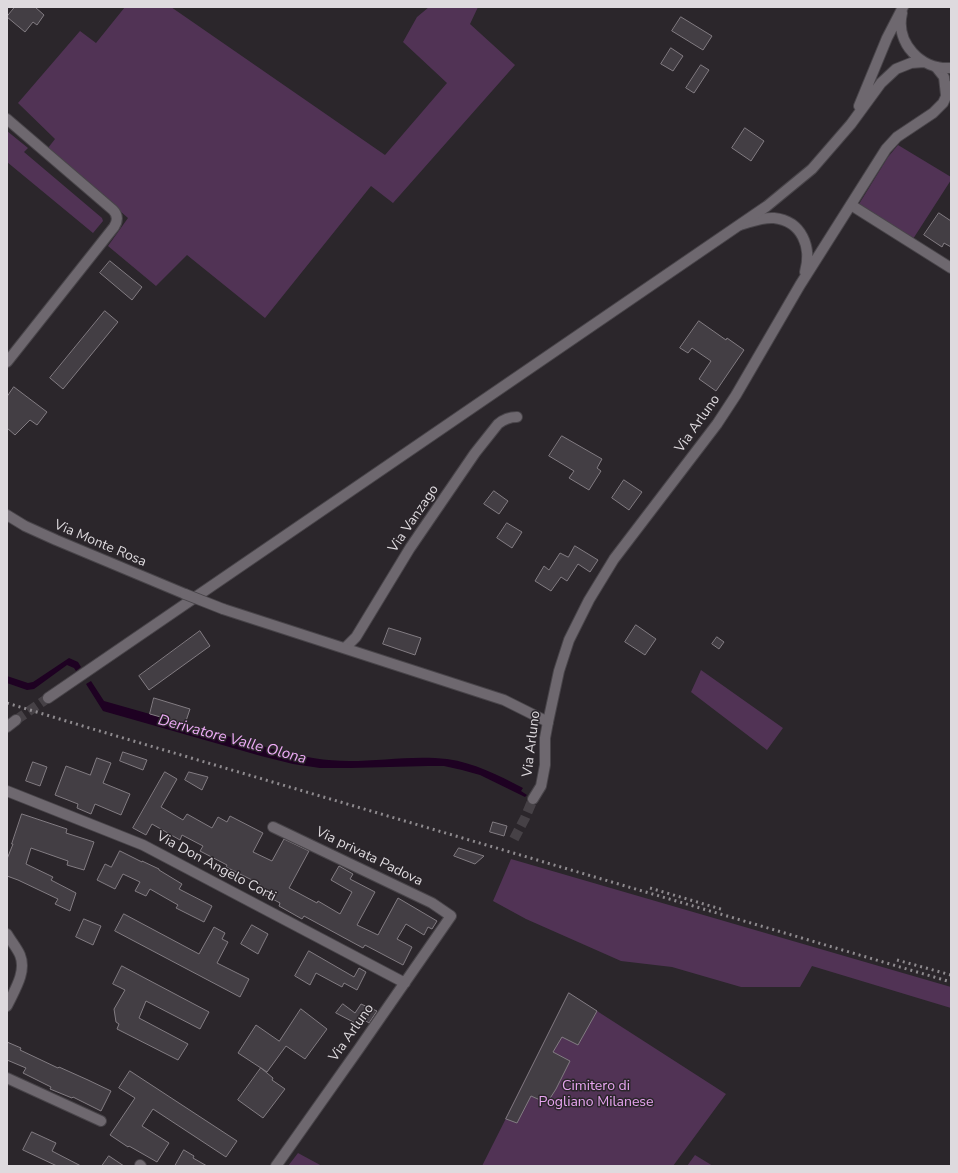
<!DOCTYPE html>
<html>
<head>
<meta charset="utf-8">
<style>
  body { margin:0 }
  #map { position:relative; width:958px; height:1173px; overflow:hidden; background:#2b262b; font-family:"Nunito Sans",sans-serif }
  canvas { display:block }
  .frame { position:absolute; inset:0; border:8px solid #dedade; pointer-events:none }
</style>
</head>
<body>
<div id="map">
<canvas width="958" height="1173"></canvas>
<div class="frame"></div>
</div>
<script>
const c = document.querySelector('canvas').getContext('2d');
c.lineJoin = 'round';
function fillPath(path, color) {
  c.fillStyle = color;
  c.fill(path, 'evenodd');
}
function trace(path, color, width, dash) {
  c.strokeStyle = color;
  c.lineWidth = width;
  c.lineCap = dash ? 'butt' : 'round';
  c.setLineDash(dash || []);
  c.stroke(path);
}
function label(font, color, halo, rows, align = 'center') {
  c.font = font + ' "Nunito Sans",sans-serif';
  c.lineWidth = 3;
  c.setLineDash([]);
  c.textBaseline = 'middle';
  c.strokeStyle = halo;
  c.fillStyle = color;
  for (const [text, x, y, turn = 0] of rows) {
    c.save();
    c.translate(x, y);
    c.rotate((+turn || 0) * Math.PI / 180);
    c.textAlign = isNaN(turn) ? turn : align;
    if (halo) c.strokeText(text, 0, 0);
    c.fillText(text, 0, 0);
    c.restore();
  }
}
const green = new Path2D(`
  M 125,7 L 171,7 L 385,155 L 447,83 L 403,42 L 417,17 L 429,7 L 478,7 L 470,24 L 515,65 L 393,203 L 371,186 L 265,318 L 187,255 L 156,286 L 108,246 L 128,218 L 48,148 L 55,139 L 18,103 L 80,31 L 96,43 Z
  M 7,131 L 28,148 L 24,152 L 102,218 L 103,221 L 93,233 L 7,162 Z
  M 898,145 L 951,177 L 951,180 L 913,239 L 859,204 L 888,157 Z
  M 701,670 L 783,728 L 767,750 L 691,692 Z
  M 511,859 L 951,987 L 951,1008 L 812,966 L 800,987 L 741,987 L 672,967 L 621,961 L 526,919 L 493,901 Z
  M 569,993 L 726,1094 L 673,1166 L 482,1166 Z
  M 298,1153 L 322,1166 L 288,1166 Z
  M 695,1155 L 713,1166 L 687,1166 Z`);
const water = new Path2D(`
  M 69,658 L 78,662 L 81,667 L 76,671 L 74,668 L 67,665 L 34,689 L 27,690 L 7,683 L 7,676 L 28,683 L 33,682 Z
  M 91,681 L 104,701 L 280,751 C 303,757 326,761 349,761 C 382,761 414,755 447,759 C 475,763 498,775 523,788 L 521,791 L 527,795 L 525,797 L 480,775 L 462,770 L 444,766 L 428,766 L 350,768 L 320,768 L 293,764 L 261,756 L 103,711 L 86,684 Z`);
const building = new Path2D(`
  M 15,7 L 35,7 L 44,15 L 37,25 L 33,22 L 25,32 L 7,17 Z
  M 681,17 L 712,36 L 703,50 L 672,31 Z
  M 671,48 L 683,56 L 673,71 L 661,64 Z
  M 701,65 L 709,70 L 694,93 L 686,88 Z
  M 745,128 L 764,141 L 751,161 L 732,148 Z
  M 939,213 L 951,221 L 951,247 L 944,243 L 942,247 L 924,235 Z
  M 110,261 L 142,287 L 132,300 L 100,273 Z
  M 105,311 L 118,322 L 63,389 L 50,378 Z
  M 699,321 L 726,340 L 727,338 L 744,350 L 716,391 L 699,379 L 711,361 L 692,348 L 688,353 L 680,348 Z
  M 14,387 L 47,412 L 37,425 L 30,420 L 15,435 L 7,428 L 7,397 Z
  M 562,436 L 602,459 L 597,468 L 601,471 L 589,490 L 569,478 L 574,471 L 549,456 Z
  M 624,480 L 642,492 L 629,510 L 612,498 Z
  M 494,491 L 508,501 L 499,514 L 484,504 Z
  M 507,523 L 522,532 L 512,548 L 497,538 Z
  M 575,546 L 598,560 L 590,572 L 578,564 L 567,581 L 561,577 L 551,591 L 535,581 L 544,566 L 549,570 L 560,553 L 568,557 Z
  M 636,625 L 656,639 L 645,655 L 625,642 Z
  M 389,628 L 421,638 L 415,655 L 383,644 Z
  M 200,631 L 210,646 L 149,690 L 139,676 Z
  M 717,637 L 724,642 L 719,649 L 712,644 Z
  M 154,698 L 190,709 L 185,724 L 150,714 Z
  M 123,752 L 147,760 L 143,770 L 120,761 Z
  M 97,758 L 111,763 L 103,783 L 130,794 L 121,815 L 95,804 L 91,814 L 77,808 L 78,804 L 55,795 L 66,766 L 90,775 Z
  M 33,762 L 47,767 L 40,786 L 26,781 Z
  M 165,772 L 177,779 L 161,807 L 183,820 L 187,814 L 212,828 L 218,817 L 227,822 L 230,816 L 263,833 L 253,852 L 272,861 L 284,839 L 309,851 L 289,888 L 317,903 L 318,901 L 340,914 L 352,892 L 331,880 L 339,866 L 353,874 L 350,879 L 375,892 L 357,925 L 378,935 L 398,898 L 437,921 L 432,929 L 428,927 L 424,935 L 406,924 L 397,939 L 412,947 L 403,965 L 365,945 L 363,948 L 304,916 L 302,919 L 279,906 L 280,903 L 256,890 L 260,884 L 226,867 L 227,865 L 200,851 L 203,846 L 182,835 L 180,840 L 152,824 L 146,835 L 133,828 Z
  M 189,772 L 208,777 L 202,790 L 185,780 Z
  M 22,814 L 67,829 L 66,833 L 94,842 L 84,870 L 67,865 L 68,861 L 31,848 L 26,864 L 53,877 L 51,880 L 76,893 L 70,911 L 55,904 L 58,899 L 18,880 L 7,876 L 7,859 L 13,844 L 12,844 Z
  M 493,822 L 507,826 L 504,836 L 490,832 Z
  M 459,848 L 484,856 L 475,864 L 454,856 Z
  M 120,851 L 142,862 L 142,861 L 159,869 L 159,870 L 182,884 L 179,889 L 212,906 L 204,922 L 176,908 L 178,905 L 150,889 L 146,896 L 135,891 L 140,882 L 123,874 L 115,889 L 97,880 L 105,864 L 111,867 Z
  M 124,914 L 199,954 L 214,927 L 225,933 L 222,939 L 228,942 L 217,963 L 249,979 L 240,997 L 115,931 Z
  M 84,919 L 101,926 L 93,945 L 76,937 Z
  M 252,925 L 268,934 L 258,954 L 241,944 Z
  M 309,951 L 354,977 L 359,968 L 366,972 L 357,990 L 344,983 L 342,987 L 316,973 L 310,985 L 295,976 Z
  M 122,966 L 209,1012 L 200,1029 L 146,1001 L 139,1018 L 188,1044 L 178,1060 L 117,1029 L 119,1024 L 116,1022 L 114,1009 L 125,990 L 113,984 Z
  M 569,993 L 597,1011 L 578,1045 L 562,1037 L 553,1052 L 570,1061 L 556,1089 L 547,1103 L 531,1096 L 517,1123 L 506,1119 Z
  M 343,1004 L 355,1013 L 361,1004 L 377,1011 L 369,1023 L 363,1019 L 359,1025 L 336,1013 Z
  M 301,1009 L 327,1029 L 305,1059 L 286,1046 L 267,1072 L 238,1053 L 256,1025 L 279,1041 Z
  M 7,1042 L 21,1048 L 20,1050 L 58,1068 L 59,1067 L 88,1080 L 111,1091 L 101,1111 L 73,1097 L 72,1098 L 50,1089 L 51,1087 L 23,1073 L 26,1068 L 7,1060 Z
  M 261,1068 L 273,1078 L 272,1080 L 285,1089 L 263,1118 L 238,1100 Z
  M 130,1071 L 237,1141 L 226,1157 L 153,1109 L 142,1126 L 169,1143 L 157,1162 L 129,1146 L 128,1147 L 110,1135 L 135,1098 L 119,1088 Z
  M 32,1132 L 56,1143 L 52,1151 L 81,1166 L 57,1166 L 23,1150 Z
  M 184,1150 L 194,1156 L 193,1158 L 207,1166 L 175,1166 Z
  M 109,1156 L 124,1166 L 102,1166 Z`);
const minorTunnel = new Path2D(`
  M 514,839 L 525,818 L 533,799`);
const secondaryTunnel = new Path2D(`
  M 16,720 L 48,698`);
const minor = new Path2D(`
  M 7,119 L 113,210 C 118,215 118,221 114,227 L 7,362
  M 851,205 L 951,268
  M 345,648 L 356,637 L 410,548 L 475,453 L 498,424 C 504,419 509,417 517,417
  M 7,791 L 143,845 L 405,983
  M 533,799 L 541,786 L 545,765 L 545,738 L 548,722
  M 273,827 L 432,903 L 451,916 L 358,1050 L 276,1166
  M 7,934 C 11,941 17,948 20,955 C 27,972 14,991 7,1006
  M 7,1078 L 101,1121
  M 140,1165 L 141,1166`);
const tertiary = new Path2D(`
  M 936,67 L 944,77 L 946,95
  M 740,225 C 751,222 762,217 774,218 C 802,221 812,247 805,272
  M 7,515 L 25,526 L 56,540 L 185,594
  M 223,609 L 504,700 L 548,722 L 559,671 L 569,640 L 589,600 L 614,559 L 717,424 L 736,395 L 800,285 L 886,149 L 897,137 L 933,113 L 943,103 L 951,86`);
const secondary = new Path2D(`
  M 902,13 C 895,43 921,70 951,68
  M 859,106 L 887,38 L 903,7
  M 48,698 L 767,206 L 812,169 L 851,124 L 881,83 L 896,69 L 911,63 L 924,62
  M 7,727 L 16,720`);
const rail = new Path2D(`
  M 7,703 L 86,727 L 951,982
  M 650,888 L 724,910
  M 897,960 L 951,975`);
const tertiaryBridge = new Path2D(`
  M 185,594 L 223,609`);
const streetNames = [
  ["Via Arluno",698,424,-55],
  ["Via Vanzago",414,519,-56],
  ["Via Monte Rosa",100,544,23],
  ["Via Arluno",532,744,-83],
  ["Via privata Padova",369,857,26],
  ["Via Don Angelo Corti",216,867,28],
  ["Via Arluno",352,1033,-55]
];
const parkNames = [
  ["Cimitero di",596,1087],
  ["Pogliano Milanese",596,1103]
];
const waterNames = [
  ["Derivatore Valle Olona",232,740,15]
];
fillPath(green, '#513355');
fillPath(water, '#1e0122');
fillPath(building, '#433e44');
trace(building, '#827c82', 1);
trace(minorTunnel, '#464146', 10, [10, 5]);
trace(secondaryTunnel, '#464146', 10, [10, 5]);
trace(minor, '#484449', 12);
trace(tertiary, '#484449', 12);
trace(secondary, '#484449', 12);
trace(minor, '#6e686f', 10);
trace(tertiary, '#6e686f', 10);
trace(secondary, '#6e686f', 10);
trace(rail, '#8e8a8e', 3, [2, 4]);
trace(tertiaryBridge, '#484449', 12, []);
trace(tertiaryBridge, '#6e686f', 10);
label('14px', '#dedade', '#2b262b', streetNames);
label('14px', '#e7a5f0', '#2b262b', parkNames);
label('italic 15px', '#efacf8', '#2b262b', waterNames);
</script>
</body>
</html>
